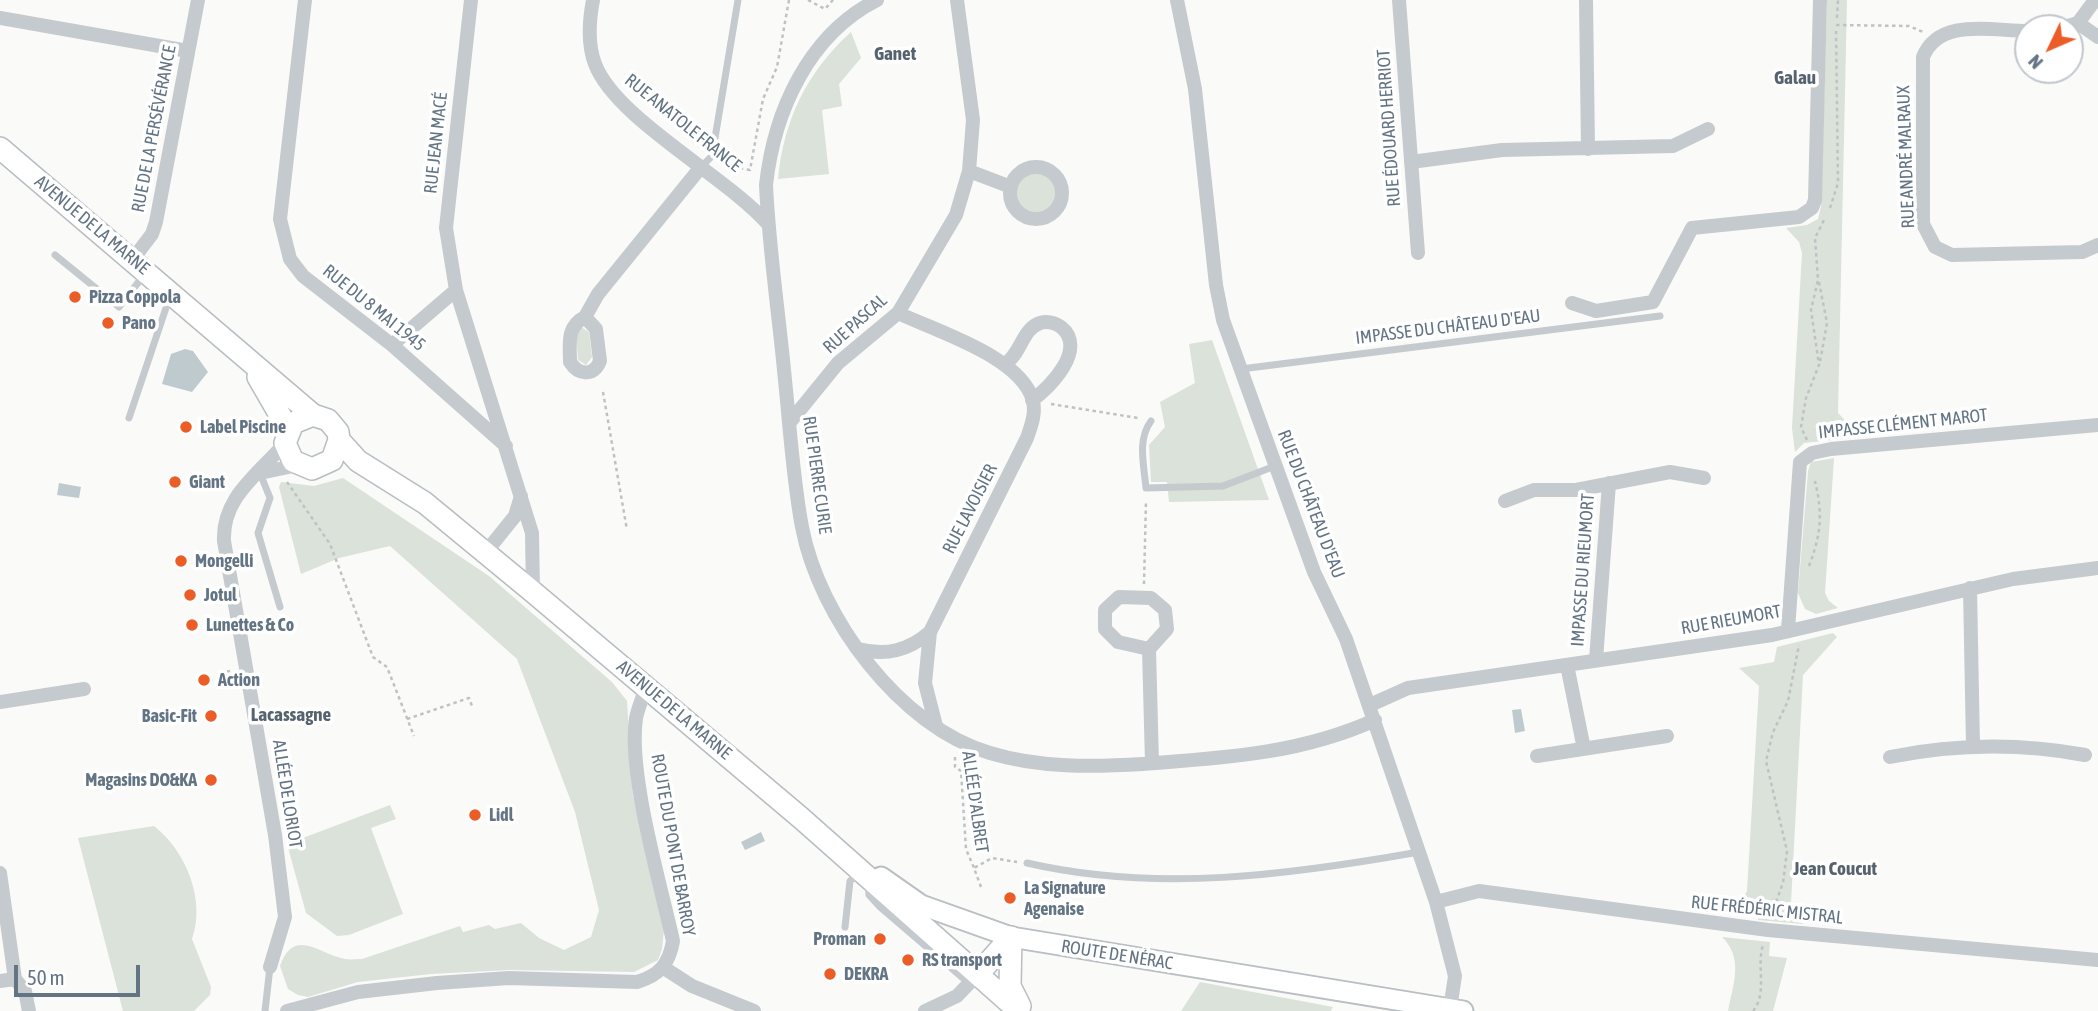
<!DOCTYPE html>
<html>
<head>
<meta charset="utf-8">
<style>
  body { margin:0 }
  #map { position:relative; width:2098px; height:1011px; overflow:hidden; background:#fafaf8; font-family:"Asap Condensed",sans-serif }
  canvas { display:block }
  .north { position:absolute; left:2014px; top:14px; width:70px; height:70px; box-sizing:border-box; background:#fff; border:2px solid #c1c7ce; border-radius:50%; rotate:226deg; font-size:19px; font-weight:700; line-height:28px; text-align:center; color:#637484 }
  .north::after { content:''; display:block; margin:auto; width:24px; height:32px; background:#ec5c26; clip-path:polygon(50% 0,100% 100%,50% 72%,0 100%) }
  .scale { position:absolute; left:14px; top:965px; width:126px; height:32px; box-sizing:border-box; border:4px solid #637484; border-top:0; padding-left:9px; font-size:21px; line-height:24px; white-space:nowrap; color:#637484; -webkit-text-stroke:5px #fff; paint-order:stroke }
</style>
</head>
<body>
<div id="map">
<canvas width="2098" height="1011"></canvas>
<div class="north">N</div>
<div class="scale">50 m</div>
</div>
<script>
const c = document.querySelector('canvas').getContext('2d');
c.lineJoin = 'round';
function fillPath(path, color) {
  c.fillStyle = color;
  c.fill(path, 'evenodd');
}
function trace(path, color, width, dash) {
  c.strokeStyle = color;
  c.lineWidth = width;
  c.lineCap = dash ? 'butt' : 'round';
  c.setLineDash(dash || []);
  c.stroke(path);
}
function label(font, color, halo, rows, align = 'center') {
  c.font = font + ' "Asap Condensed",sans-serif';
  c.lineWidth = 7;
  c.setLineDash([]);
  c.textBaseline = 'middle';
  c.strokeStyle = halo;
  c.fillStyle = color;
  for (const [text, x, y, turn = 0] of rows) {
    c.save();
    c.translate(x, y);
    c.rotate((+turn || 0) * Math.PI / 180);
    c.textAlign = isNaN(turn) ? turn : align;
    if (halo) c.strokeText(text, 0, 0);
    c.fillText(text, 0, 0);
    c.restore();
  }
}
const green = new Path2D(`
  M 1827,0 L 1847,0 L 1838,413 L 1850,425 L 1852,438 L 1804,443 L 1795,452 L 1792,428 L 1802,253 L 1799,242 L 1786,228 L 1807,225 L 1818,219 L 1821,206 Z
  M 851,32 L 861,58 L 839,84 L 842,106 L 822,110 L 829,174 L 778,179 C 784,119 807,72 851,32 Z
  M1015 194a21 21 0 1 1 42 0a21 21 0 1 1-42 0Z
  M 581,327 L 589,332 L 592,357 L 586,365 L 578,360 L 576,333 Z
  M 1212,340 L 1269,500 L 1169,502 L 1167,482 L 1151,482 L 1149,445 L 1165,427 L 1160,402 L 1195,383 L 1189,344 Z
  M 1834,458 L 1825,593 L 1829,601 L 1838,608 L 1816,614 L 1805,609 L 1798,593 L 1808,471 L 1811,462 Z
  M 343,478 L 489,576 L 612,682 L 627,701 L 633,795 L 665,921 L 662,949 L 658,960 L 634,972 L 509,970 L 431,974 L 358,982 L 308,997 L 298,995 L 288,989 L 280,966 C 294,926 320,955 345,959 C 350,960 357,959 362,959 L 460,926 L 463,932 L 489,925 L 495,929 L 521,923 L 539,938 L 564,950 L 591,937 L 599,910 L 575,812 L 517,659 L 390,546 L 339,558 L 301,574 L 279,487 L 281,482 L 314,486 Z
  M 1833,633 L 1837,637 L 1803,675 L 1791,903 L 1792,910 L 1803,924 L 1758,920 L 1758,908 L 1739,905 L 1747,891 L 1759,686 L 1739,668 L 1774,662 L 1777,647 Z
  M 390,805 L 396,819 L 371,828 L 403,914 L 349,935 L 337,936 L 306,913 L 287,844 Z
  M 154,826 C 186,851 206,900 192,939 L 211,987 L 210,995 L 194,1011 L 123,1011 L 78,838 Z
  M 1722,937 L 1770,942 L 1769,956 L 1787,958 L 1773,1011 L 1728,1011 C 1733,985 1744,958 1722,937 Z
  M 1200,982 L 1333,1007 L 1331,1011 L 1181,1011 Z`);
const water = new Path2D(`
  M 185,349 L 193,351 L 208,372 L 192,392 L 162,384 L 171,354 Z
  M 59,483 L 81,487 L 79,498 L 57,495 Z
  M 1521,709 L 1525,731 L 1515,733 L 1512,710 Z
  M 761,832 L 765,841 L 745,850 L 741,842 Z`);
const path = new Path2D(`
  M 808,0 L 825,9 L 833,0
  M 1837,18 L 1838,0
  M 1836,25 L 1909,26 L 1923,32
  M 726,166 L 750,170 L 763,99 L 777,67 L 789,0
  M 1830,208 L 1838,183 L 1836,31
  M 1819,282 L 1827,323 L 1820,362
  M 603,392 L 627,530
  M 1051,404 L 1138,418
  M 1807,440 L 1801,427 L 1806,398 L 1819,365 L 1811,310 L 1818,280 L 1815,238 L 1825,218
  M 287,482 L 330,544 L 373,657 L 387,667 L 414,736
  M 1809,566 C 1821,534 1823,515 1815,481
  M 1144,584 L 1146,500
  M 220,673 L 230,671
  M 407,719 L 469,698 L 472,706
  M 955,757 L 955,767 L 961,771 L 966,849 L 974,868
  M 981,887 L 974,868 L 992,858 L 1017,862
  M 1771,915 L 1783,883 L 1787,851 L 1766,761 L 1773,732 L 1788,701 L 1799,645
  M 1753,1011 C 1768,993 1756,966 1763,945`);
const lane = new Path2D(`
  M 701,167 L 712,156 L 738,0
  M 55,255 L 119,307 L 144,275
  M 1241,369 L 1660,316
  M 129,418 L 170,296
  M 1151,421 C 1137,440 1144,465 1146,488 L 1223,486 L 1275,466
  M 260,473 L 270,498 L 258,533 L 280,607
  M 1027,863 C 1157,893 1289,875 1419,852
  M 868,884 L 869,895 L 879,906 L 970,984
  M 845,927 L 850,881 L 859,873
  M 265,1011 L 270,967`);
const street = new Path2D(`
  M 305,0 L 280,219 L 290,259 L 303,276 L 392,345 L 506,446
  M 471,0 L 446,228 L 456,290 L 532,533 L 533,592
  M 593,0 C 589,21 587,43 595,64 C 616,119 726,176 768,224
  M 877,0 C 808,35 774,112 766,185 C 769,250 779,315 785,380 C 790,429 793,479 802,527 C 819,617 900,727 990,753 C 1039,768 1093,767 1143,764 C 1223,758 1300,754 1375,720
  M 1177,0 L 1195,89 L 1216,285 L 1223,320 L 1314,572 L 1346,639 L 1436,902 L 1455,976 L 1450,1009
  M 1399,0 L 1418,253
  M 1586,0 L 1588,149
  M 0,18 L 188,51
  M 2078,23 L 2095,0
  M 2061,28 L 2078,23 L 2098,37
  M 2028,31 C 1992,31 1939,17 1923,57 L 1923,224 L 1935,247 L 1952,255 L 2082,252 L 2098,245
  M 1411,162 L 1502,150 L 1673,146 L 1708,129
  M1010 193a26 26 0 1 1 52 0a26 26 0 1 1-52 0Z
  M 969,171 L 1011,187
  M 133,259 L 152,234 L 156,222 L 198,0
  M 1572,303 L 1596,311 L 1653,302 L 1692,228 L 1799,217 L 1812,208 L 1815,200 L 1820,0
  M 898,313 C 936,331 1022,357 1033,401 C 1036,414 1031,426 1027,438 L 930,632 L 925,683 L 936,726
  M 585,317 L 598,294 L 701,167
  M 585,317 L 596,329 L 600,361 C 594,376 579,376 570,362 C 570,344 566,327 585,317 Z
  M 392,345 L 456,290
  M 1005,364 C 1021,354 1022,329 1040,323 C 1047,321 1055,323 1061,327 C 1088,348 1050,388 1032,400
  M 790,422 L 838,363 L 898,313 L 956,215 L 969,171 L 973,120 L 957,0
  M 260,473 L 298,465
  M 1505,501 L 1534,490 L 1576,490 L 1670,472 L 1704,478
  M 486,552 L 515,516 L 521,496
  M 1970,588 L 1973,746
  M 1119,597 L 1151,598 L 1165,610 L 1167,629 L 1149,649 L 1118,642 L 1105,629 L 1105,610 Z
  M 1788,630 L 1800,462 L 1812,453 L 1831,449 L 2098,425
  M 858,649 C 886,656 908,651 930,632
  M 1149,649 L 1152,763
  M 1596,660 L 1609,483
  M 1567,665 L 1584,749
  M 0,702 L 84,689
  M 1370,705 L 1408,688 L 1772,635 L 2013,579 L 2098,568
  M 1537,756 L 1667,736
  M 1890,757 C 1954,744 2020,743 2085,755
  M 0,873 L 15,979 L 25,991 L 29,1011
  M 1436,902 L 1479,891 L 1768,930 L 2098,960
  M 270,967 L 285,917 L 275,835 L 224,541 C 222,497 258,475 285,443
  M 664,968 L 692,986 L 754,1011
  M 0,981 L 15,979
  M 287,1011 L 358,992 L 437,983 L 509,978 L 637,982 C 660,975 669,964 673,941 C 660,882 628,774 636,718 C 638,708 643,697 646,687
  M 925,1011 L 957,996 L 979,973`);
const secondary = new Path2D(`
  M 881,877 L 921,905 L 1011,937 L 1463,1011`);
const primary = new Path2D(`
  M 0,148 L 313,415
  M 258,377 L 288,429
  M 339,440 L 332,460 L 312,469 L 293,461 L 285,443 L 293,423 L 313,415 L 328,420 L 338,432 L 339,440 L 358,461 L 425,503 L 533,592 L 801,818 L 1019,1011
  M 1011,937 L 1010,986 L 1020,1006
  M 979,973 L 1011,937`);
const markers = [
  [75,297,7,"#ec5c26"],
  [108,323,7,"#ec5c26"],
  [186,427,7,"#ec5c26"],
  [175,482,7,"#ec5c26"],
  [181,561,7,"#ec5c26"],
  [190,595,7,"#ec5c26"],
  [192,625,7,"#ec5c26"],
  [204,680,7,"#ec5c26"],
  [211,716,7,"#ec5c26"],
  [211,780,7,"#ec5c26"],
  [475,815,7,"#ec5c26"],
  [1010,898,7,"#ec5c26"],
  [880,939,7,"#ec5c26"],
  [908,960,7,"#ec5c26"],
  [830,974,7,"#ec5c26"]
];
const streetNames = [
  ["RUE ANATOLE FRANCE",683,123,39],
  ["RUE ÉDOUARD HERRIOT",1389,128,-94],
  ["RUE DE LA PERSÉVÉRANCE",154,129,-79],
  ["RUE JEAN MACÉ",436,143,-84],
  ["RUE ANDRÉ MALRAUX",1906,157,-92],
  ["AVENUE DE LA MARNE",92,225,40],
  ["RUE DU 8 MAI 1945",374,308,39],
  ["RUE PASCAL",855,324,-42],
  ["IMPASSE DU CHÂTEAU D'EAU",1448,327,-7],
  ["IMPASSE CLÉMENT MAROT",1903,424,-6],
  ["RUE PIERRE CURIE",817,475,82],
  ["RUE DU CHÂTEAU D'EAU",1311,504,69],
  ["RUE LAVOISIER",970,509,-63],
  ["IMPASSE DU RIEUMORT",1583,570,-86],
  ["RUE RIEUMORT",1731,620,-10],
  ["AVENUE DE LA MARNE",674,710,40],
  ["ALLÉE DE LORIOT",287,794,81],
  ["ALLÉE D'ALBRET",975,802,82],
  ["ROUTE DU PONT DE BARROY",673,845,80],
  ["RUE FRÉDÉRIC MISTRAL",1767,910,6],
  ["ROUTE DE NÉRAC",1117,955,9]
];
const poiNames = [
  ["Pizza Coppola",89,297],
  ["Pano",122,323],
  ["Label Piscine",200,427],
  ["Giant",189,482],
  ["Mongelli",195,561],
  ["Jotul",204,595],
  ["Lunettes & Co",206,625],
  ["Action",218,680],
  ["Basic-Fit",197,716,"right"],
  ["Magasins DO&KA",197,780,"right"],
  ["Lidl",489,815],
  ["La Signature",1024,888],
  ["Agenaise",1024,909],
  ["Proman",866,939,"right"],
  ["RS transport",922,960],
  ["DEKRA",844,974]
];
const neighbourhoodNames = [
  ["Ganet",895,54],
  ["Galau",1795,78],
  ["Lacassagne",291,715],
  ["Jean Coucut",1835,869]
];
fillPath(green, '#dbe2d9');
fillPath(water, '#bfcacf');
trace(secondary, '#babfc4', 23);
trace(primary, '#b8bdc2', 24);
trace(path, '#bfc2c5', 2.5, [3.5, 3.5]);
trace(lane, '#c5cace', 7);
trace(street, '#c5cace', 14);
trace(secondary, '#fff', 19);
trace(primary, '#fff', 21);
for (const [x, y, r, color] of markers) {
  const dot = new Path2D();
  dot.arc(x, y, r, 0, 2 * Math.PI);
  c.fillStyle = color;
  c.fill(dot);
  trace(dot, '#fff', 2.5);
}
label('18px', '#637484', '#fff', streetNames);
label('bold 18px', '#637484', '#fff', poiNames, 'left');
label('bold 19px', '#56636f', '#fff', neighbourhoodNames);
</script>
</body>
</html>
